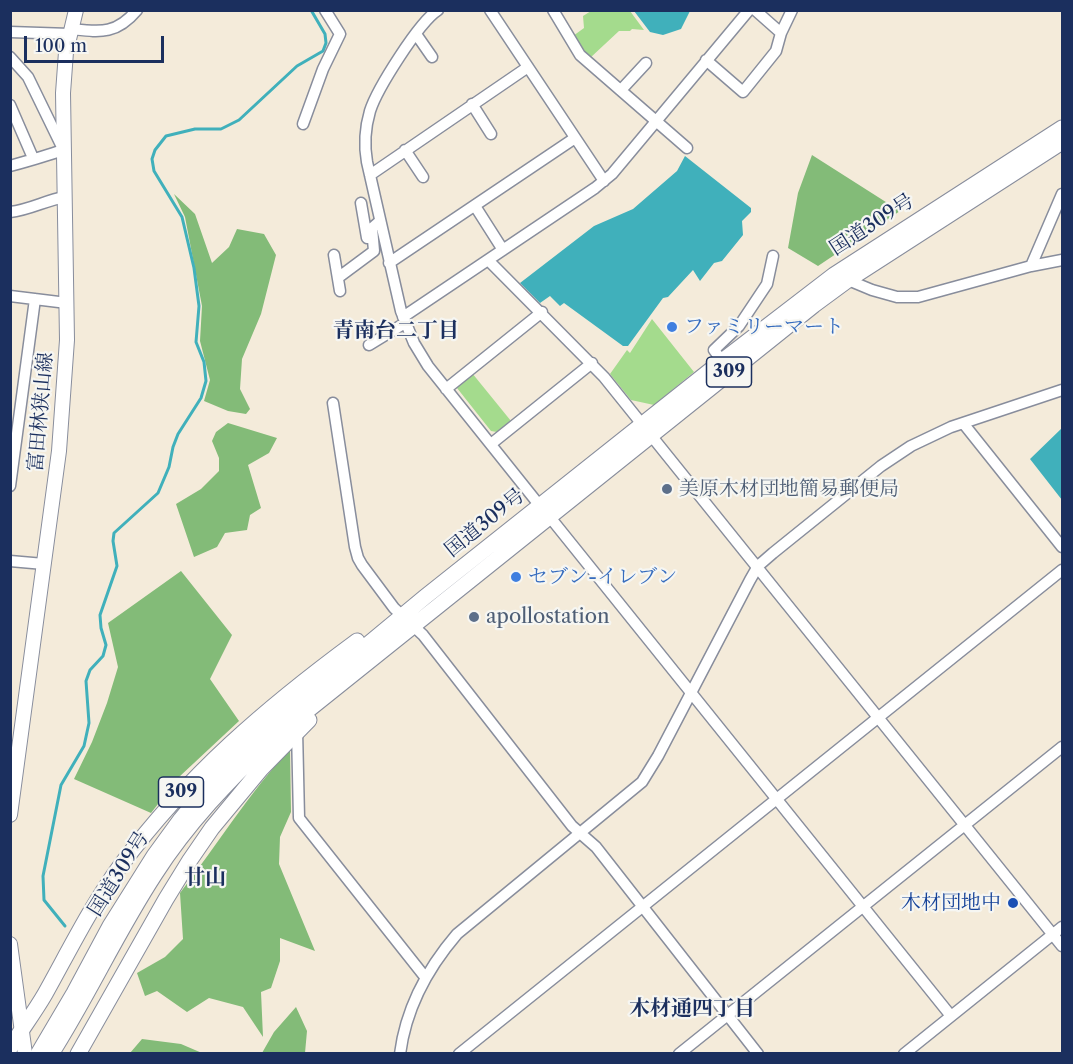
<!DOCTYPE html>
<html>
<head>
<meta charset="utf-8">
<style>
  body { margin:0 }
  #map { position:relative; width:1073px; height:1064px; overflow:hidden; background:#f4ebda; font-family:"Libre Caslon Text",serif }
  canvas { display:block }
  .frame { position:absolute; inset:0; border:12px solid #1b2f5e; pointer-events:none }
  .scale { position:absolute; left:24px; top:36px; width:140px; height:27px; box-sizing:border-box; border:3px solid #1b2f5e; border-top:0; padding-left:8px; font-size:18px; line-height:21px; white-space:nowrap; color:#1b2f5e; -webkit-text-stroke:4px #f6f6f2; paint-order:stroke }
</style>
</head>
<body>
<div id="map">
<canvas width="1073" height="1064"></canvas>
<div class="frame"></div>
<div class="scale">100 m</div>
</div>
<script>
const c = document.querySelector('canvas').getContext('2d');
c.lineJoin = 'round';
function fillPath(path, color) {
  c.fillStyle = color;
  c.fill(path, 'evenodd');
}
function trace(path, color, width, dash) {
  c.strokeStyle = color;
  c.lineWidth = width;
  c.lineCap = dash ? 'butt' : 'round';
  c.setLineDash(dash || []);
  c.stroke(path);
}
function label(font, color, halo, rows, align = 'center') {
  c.font = font + ' "Libre Caslon Text","Noto Serif JP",serif';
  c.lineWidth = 4.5;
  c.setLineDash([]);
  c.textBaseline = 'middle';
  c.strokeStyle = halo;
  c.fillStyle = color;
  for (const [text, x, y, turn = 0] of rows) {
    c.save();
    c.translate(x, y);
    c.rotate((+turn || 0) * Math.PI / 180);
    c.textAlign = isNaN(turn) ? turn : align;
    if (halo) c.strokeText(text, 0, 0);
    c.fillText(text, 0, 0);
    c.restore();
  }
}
const green = new Path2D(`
  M 591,11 L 630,11 L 644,30 L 632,29 L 630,31 L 619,31 L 590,58 L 573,36 L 584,28 L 583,16 Z
  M 652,319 L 694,372 L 654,405 L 631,400 L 610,374 L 627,350 L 630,353 Z
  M 472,373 L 511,421 L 497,432 L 491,431 L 457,388 L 457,385 Z`);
const forest = new Path2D(`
  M 812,155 L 900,211 L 818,266 L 788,248 L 798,193 Z
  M 174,194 L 195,214 L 212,263 L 229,247 L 237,229 L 264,234 L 276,255 L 261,314 L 242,359 L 240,389 L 250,409 L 246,414 L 228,411 L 204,401 L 210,380 L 200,341 L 202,306 L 185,217 Z
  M 228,423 L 277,438 L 269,453 L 248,465 L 261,508 L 250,515 L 247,530 L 225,533 L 217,547 L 194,557 L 176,504 L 201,489 L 219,471 L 219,458 L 212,441 L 216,432 Z
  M 181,571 L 232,635 L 210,679 L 239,721 L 179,777 L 151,813 L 74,779 L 92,742 L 107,703 L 118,667 L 108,623 Z
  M 290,749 L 291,812 L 280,837 L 279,864 L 315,951 L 280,938 L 280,961 L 271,988 L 261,992 L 263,1037 L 243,1007 L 209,998 L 187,1012 L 157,991 L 145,996 L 137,973 L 165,957 L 183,939 L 180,893 C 217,845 249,793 290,749 Z
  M 296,1007 L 307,1031 L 305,1053 L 262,1053 L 274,1032 Z
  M 142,1039 L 181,1044 L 202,1053 L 130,1053 Z`);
const water = new Path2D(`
  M 634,11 L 690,11 L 681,29 L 663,35 L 650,32 Z
  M 685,156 L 751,208 L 751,212 L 742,221 L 743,235 L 722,261 L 714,263 L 700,281 L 693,270 L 668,297 L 663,298 L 628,346 L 623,346 L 564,303 L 560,306 L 550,296 L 540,303 L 520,283 L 594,226 L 633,209 L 677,171 Z
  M 1062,428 L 1062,500 L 1030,459 Z`);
const stream = new Path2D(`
  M 65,926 L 44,900 L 43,876 L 61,785 L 84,746 L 89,723 L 86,681 L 90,670 L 103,656 L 106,645 L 101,628 L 100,615 L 117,566 L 113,541 L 114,533 L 158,493 L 169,467 L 173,447 L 178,434 L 201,398 L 206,381 L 204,362 L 196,342 L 199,306 L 194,268 L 182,217 L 154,171 L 152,159 L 155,150 L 166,136 L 195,129 L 221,129 L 239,120 L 297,66 L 323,51 L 326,43 L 325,34 L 311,10`);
const minor = new Path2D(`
  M 438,10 C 419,22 377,89 370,111 C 365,128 364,145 367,162 L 401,311 L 414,343 L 428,366 L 540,506
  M 490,10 L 604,181
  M 553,10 L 580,55 L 687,148
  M 755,10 L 781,33
  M 71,29 C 100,32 116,35 137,10
  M 10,32 L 70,34
  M 416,34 L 432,57
  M 10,57 L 28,77 L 64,151
  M 706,60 L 743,92 L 776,51 L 781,33 L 792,10
  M 621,90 L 646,63
  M 472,104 L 491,134
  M 10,105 L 33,158
  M 303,124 L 323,69 L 340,34 L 325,10
  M 405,150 L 423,177
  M 10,166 C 28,161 46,156 63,150
  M 370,175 L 528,67
  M 361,203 L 367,238
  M 475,206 L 503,250
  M 10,212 C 30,210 46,200 65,197
  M 334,255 L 340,291
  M 488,260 L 604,377 L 1062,946
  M 389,263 L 575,138
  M 1031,266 L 1062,194
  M 339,277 L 374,251 L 372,228 L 380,221
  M 848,280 L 872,290 L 897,297 L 918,297 L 1031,266 L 1062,260
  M 10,296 L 67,303
  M 403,317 L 595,188 L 612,174 L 749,10
  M 369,345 L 405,323
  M 722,361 L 714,350 L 739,326 L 767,284 L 773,256
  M 446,389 L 542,312
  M 333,403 L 355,547 L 358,558 L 362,565 L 394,608 L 423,635 L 572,826 L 596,847 L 758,1054
  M 963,423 L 1062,547
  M 491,444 L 592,363
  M 10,486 L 35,299
  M 549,516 L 951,1016
  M 10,561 L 44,564
  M 297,730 L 299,818 L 425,977
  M 400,1054 C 406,1007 427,969 457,934 L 642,782 L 658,756 L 750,580 L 758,566 L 773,553 L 881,466 L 911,446 L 951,427 L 1062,390
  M 459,1054 L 1062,570
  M 679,1054 L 1062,747
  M 904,1054 L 1062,927`);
const major = new Path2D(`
  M 10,815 L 59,451 L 67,340 L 63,93 L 66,52 L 76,10
  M 10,944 L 25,1054`);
const highway = new Path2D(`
  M 10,1048 C 21,1030 34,1013 45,994 C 69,951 91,906 121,865 C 189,774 266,708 357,641
  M 38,1054 L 74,993 L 110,926 L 154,856 L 181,819 L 207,788 L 233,759 L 273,723 L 425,597 L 722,361 L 834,275 L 1062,128
  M 51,1054 C 88,996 117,932 155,874 C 187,824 229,780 272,739 L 814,305 L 848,280 L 1062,142
  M 78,1054 L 166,899 L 190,860 L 212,828 L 261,769 L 309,720`);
const markers = [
  [672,327,6,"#3f7fe0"],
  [667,489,6,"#5c6f8a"],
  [516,577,6,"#3f7fe0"],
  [474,617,6,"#5c6f8a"],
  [1013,903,6,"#1a4fb4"]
];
const shields = [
  [729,372,45],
  [181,792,45]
];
const shieldNames = [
  ["309",729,372],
  ["309",181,792]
];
const streetNames = [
  ["国道309号",872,225,-33],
  ["富田林狭山線",41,412,-85],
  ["国道309号",485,523,-39],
  ["国道309号",119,874,-58]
];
const shopNames = [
  ["ファミリーマート",684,327],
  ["セブン-イレブン",528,577]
];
const serviceNames = [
  ["美原木材団地簡易郵便局",679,489],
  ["apollostation",486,617]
];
const transitNames = [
  ["木材団地中",1001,903]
];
const neighbourhoodNames = [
  ["青南台二丁目",396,331],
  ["廿山",205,878],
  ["木材通四丁目",692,1009]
];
fillPath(green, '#a4db8d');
fillPath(forest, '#83bb78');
fillPath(water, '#40b0bb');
trace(stream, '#40b0bb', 3);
trace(minor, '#888d9c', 13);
trace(major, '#888d9c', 16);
trace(highway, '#888d9c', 17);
trace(minor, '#fff', 10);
trace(major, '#fff', 14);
trace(highway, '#fff', 15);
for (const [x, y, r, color] of markers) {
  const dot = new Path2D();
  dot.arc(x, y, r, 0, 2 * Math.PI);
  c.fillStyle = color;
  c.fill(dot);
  trace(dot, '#f6f6f2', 2);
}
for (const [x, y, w] of shields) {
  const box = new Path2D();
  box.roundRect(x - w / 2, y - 15, w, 30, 4.5);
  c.fillStyle = '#f6f6f2';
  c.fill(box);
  trace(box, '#1b2f5e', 1.5);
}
label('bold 18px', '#1b2f5e', null, shieldNames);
label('20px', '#1b2f5e', '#f6f6f2', streetNames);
label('20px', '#366cbe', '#f6f6f2', shopNames, 'left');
label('20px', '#4e5e75', '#f6f6f2', serviceNames, 'left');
label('20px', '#164399', '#f6f6f2', transitNames, 'right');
label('bold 21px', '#1b2f5e', '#f6f6f2', neighbourhoodNames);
</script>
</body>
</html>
